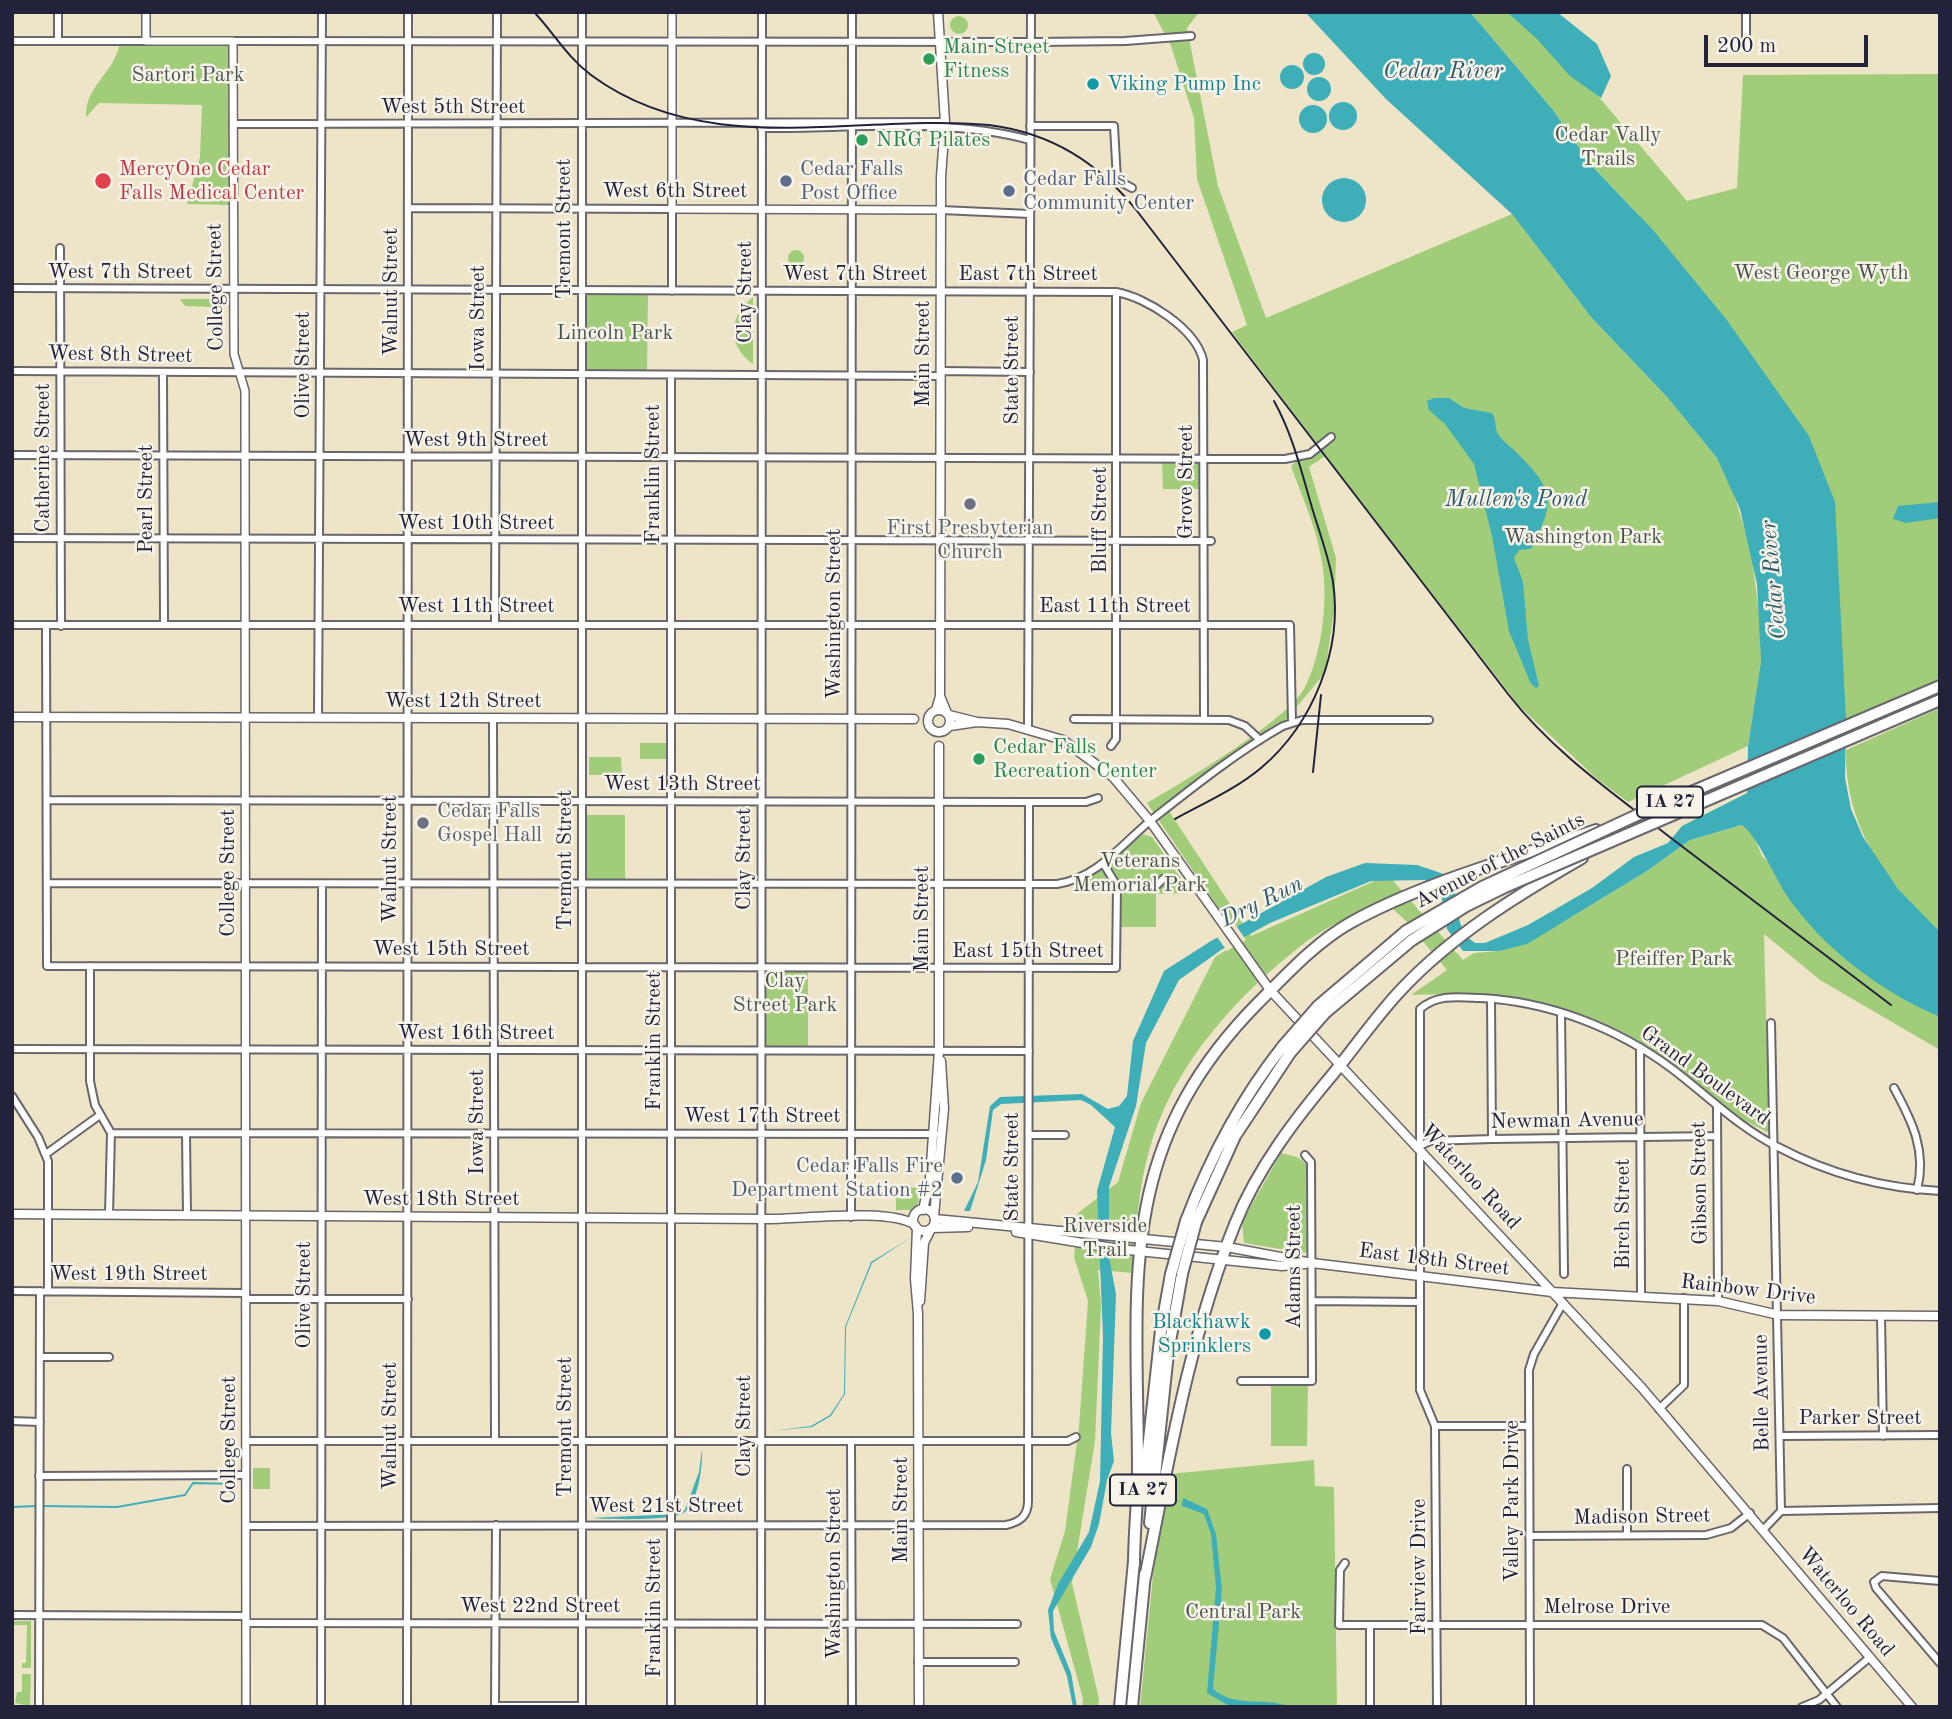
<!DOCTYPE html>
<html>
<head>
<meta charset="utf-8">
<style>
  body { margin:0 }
  #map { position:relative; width:1952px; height:1719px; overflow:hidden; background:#eee5c9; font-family:"Old Standard TT",serif }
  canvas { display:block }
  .frame { position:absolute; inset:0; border:14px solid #22223b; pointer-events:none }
  .scale { position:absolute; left:1704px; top:35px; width:164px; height:32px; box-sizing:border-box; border:4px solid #22223b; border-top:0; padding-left:9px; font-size:21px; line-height:24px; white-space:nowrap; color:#22223b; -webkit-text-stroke:5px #f7f3e8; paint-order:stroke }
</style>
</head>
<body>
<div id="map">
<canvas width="1952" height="1719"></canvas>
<div class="frame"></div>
<div class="scale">200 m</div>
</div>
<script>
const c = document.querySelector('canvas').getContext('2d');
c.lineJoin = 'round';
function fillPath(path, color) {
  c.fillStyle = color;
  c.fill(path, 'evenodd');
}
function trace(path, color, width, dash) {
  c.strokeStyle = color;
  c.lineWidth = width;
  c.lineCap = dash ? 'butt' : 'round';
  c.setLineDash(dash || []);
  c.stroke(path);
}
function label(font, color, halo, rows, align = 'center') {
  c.font = font + ' "Old Standard TT",serif';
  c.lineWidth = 5;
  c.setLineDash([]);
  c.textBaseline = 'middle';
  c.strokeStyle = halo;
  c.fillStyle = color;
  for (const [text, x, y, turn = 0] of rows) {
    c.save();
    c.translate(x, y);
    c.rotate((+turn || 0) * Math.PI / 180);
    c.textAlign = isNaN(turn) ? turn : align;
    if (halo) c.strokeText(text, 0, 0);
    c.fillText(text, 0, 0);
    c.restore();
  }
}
const green = new Path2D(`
  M 1153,12 L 1199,12 L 1187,28 L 1218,186 L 1266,318 L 1512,214 L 1591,317 L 1667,397 L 1717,458 L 1731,485 L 1751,550 L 1760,622 L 1761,661 L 1748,746 L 1628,802 L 1597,779 L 1520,707 L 1325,456 L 1309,467 L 1336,558 L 1334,611 L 1325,673 L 1279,728 L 1165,805 L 1251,936 L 1388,875 L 1463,960 L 1474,953 L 1499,951 L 1565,921 L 1647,871 L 1690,840 L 1743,825 L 1752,832 L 1762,856 L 1927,1011 L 1940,1017 L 1940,1050 L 1820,980 L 1764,934 L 1769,1133 C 1756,1126 1743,1120 1731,1112 C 1705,1094 1683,1070 1656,1052 C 1583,1002 1497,991 1411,995 L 1447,970 L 1406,921 L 1382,899 C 1357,913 1330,925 1307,941 C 1238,994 1172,1065 1149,1151 C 1138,1190 1136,1232 1133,1273 L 1098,1270 L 1101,1305 L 1095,1441 L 1072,1583 L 1099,1699 L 1098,1707 L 1082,1707 L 1083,1699 L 1050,1579 L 1065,1531 L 1079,1427 L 1088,1301 L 1074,1257 L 1078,1213 L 1118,1182 L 1141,1103 L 1215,957 L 1241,941 L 1147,803 C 1180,784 1290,719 1305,687 C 1323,652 1329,595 1321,557 C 1316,526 1301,495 1291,466 L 1317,444 L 1232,332 L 1247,325 L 1197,179 L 1194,118 L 1171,46 Z
  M 1470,12 L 1527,12 L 1687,201 L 1737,188 L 1743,75 L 1940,74 L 1940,686 L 1830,734 L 1639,215 L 1591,165 L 1553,110 Z
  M950 25a9 9 0 1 1 18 0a9 9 0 1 1-18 0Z
  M 119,46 L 230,46 L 229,205 L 187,204 L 200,157 L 202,105 L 99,103 L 86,117 C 85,86 113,74 119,46 Z
  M788 258a8 8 0 1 1 16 0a8 8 0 1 1-16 0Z
  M 582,291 L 648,291 L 647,374 L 582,374 Z
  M 753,297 L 753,364 C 726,344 728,318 753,297 Z
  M 180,299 L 211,299 L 211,307 L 185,306 Z
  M 1162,461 L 1201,461 L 1201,489 L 1163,489 Z
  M 1940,708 L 1940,932 C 1885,884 1844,824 1846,750 Z
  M 640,743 L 671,743 L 671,759 L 640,759 Z
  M 589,757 L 621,757 L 622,775 L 589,775 Z
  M 582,815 L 625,815 L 625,884 L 582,885 Z
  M 1143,834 L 1152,837 L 1191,893 L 1156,894 L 1156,927 L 1120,927 L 1119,892 L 1083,892 L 1084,882 Z
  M 762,968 L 808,968 L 808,1051 L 762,1051 Z
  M 1281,1153 L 1297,1157 L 1311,1168 L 1312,1251 L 1304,1253 L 1244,1243 L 1242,1222 Z
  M 896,1187 L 920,1188 L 917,1210 L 896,1210 Z
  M 1271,1385 L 1308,1386 L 1307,1446 L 1271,1446 Z
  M 1314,1460 L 1315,1486 L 1334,1487 L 1337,1707 L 1140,1707 L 1153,1575 L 1169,1474 Z
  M 253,1468 L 270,1468 L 270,1489 L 253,1489 Z
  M 12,1621 L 31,1621 L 31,1668 L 22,1668 L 22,1663 L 26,1663 L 27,1625 L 12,1625 Z
  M 22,1674 L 31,1674 L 30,1706 L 15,1703 L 17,1692 L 22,1692 Z`);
const water = new Path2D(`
  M 1305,12 L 1470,12 L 1553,110 L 1591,165 L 1653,230 L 1726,319 L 1809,436 L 1835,502 L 1846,721 L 1845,778 L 1851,809 L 1863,837 L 1898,889 L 1940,932 L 1940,1017 C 1881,992 1821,947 1785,893 C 1774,875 1757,836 1742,825 L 1690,840 L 1647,871 L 1527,944 L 1499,951 L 1463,951 L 1447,929 L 1441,893 L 1425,880 L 1371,881 L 1270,923 L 1221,950 L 1179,980 L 1146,1043 L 1136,1106 L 1109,1187 L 1109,1257 L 1116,1294 L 1111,1433 L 1114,1461 L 1107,1480 L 1099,1524 L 1091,1547 L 1053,1611 L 1054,1631 L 1071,1673 L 1077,1707 L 1073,1707 L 1067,1676 L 1051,1638 L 1048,1610 L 1058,1584 L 1089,1532 L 1100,1481 L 1103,1336 L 1097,1191 L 1115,1127 L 1091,1105 L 1081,1100 L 1001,1104 L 993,1110 L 986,1160 L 970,1211 L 964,1211 L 978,1182 L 990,1106 L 1000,1097 L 1082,1094 L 1108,1109 L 1119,1106 L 1127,1096 L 1133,1041 L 1164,971 L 1211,941 L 1326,877 L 1365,863 L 1417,865 L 1444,874 L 1455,893 L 1460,923 L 1467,937 L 1475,943 L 1485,943 L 1528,925 L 1592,888 L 1634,857 L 1668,843 L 1682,826 L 1747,793 L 1748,746 L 1761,661 L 1757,584 L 1740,509 L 1717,458 L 1667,397 L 1591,317 L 1512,214 L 1386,99 Z
  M 1507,12 L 1557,12 L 1597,44 L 1611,76 L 1601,98 L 1570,76 L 1537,39 Z
  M1303 64a11 11 0 1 1 22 0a11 11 0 1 1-22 0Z
  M1280 77a12 12 0 1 1 24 0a12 12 0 1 1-24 0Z
  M1307 89a12 12 0 1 1 24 0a12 12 0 1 1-24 0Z
  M1329 116a14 14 0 1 1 28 0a14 14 0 1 1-28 0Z
  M1299 119a14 14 0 1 1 28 0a14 14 0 1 1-28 0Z
  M1322 200a22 22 0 1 1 44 0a22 22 0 1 1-44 0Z
  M 1434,398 L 1449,398 L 1464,408 L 1492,413 C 1497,420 1494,427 1498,434 C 1502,441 1511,447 1517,453 C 1554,490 1556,501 1531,549 L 1519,550 L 1514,558 L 1523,582 L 1528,640 L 1539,686 L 1536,688 L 1531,684 L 1509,631 L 1492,536 L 1474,464 L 1445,424 L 1429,410 L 1427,401 Z
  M 1940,502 L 1940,518 L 1906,523 L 1893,519 L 1898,506 Z
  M 912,1237 L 872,1263 L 846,1327 L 845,1394 L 831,1416 L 812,1427 L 772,1431 L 811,1426 L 830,1415 L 844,1394 L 845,1327 L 871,1262 Z
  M 702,1449 C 703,1463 699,1498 686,1511 C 676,1522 606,1519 589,1518 L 678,1514 L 685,1510 L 699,1472 Z
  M 1183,1498 L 1207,1509 L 1216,1534 L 1222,1590 L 1213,1689 C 1237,1709 1264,1696 1291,1707 L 1231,1707 L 1207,1693 L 1216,1587 L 1211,1534 L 1204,1514 L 1182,1506 Z`);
const pier = new Path2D(`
  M 1235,924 L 1246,940 L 1227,951 L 1215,934 Z
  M 1094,1225 L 1113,1227 L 1112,1256 L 1097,1254 Z`);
const stream = new Path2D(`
  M 41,1506 L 117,1507 L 185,1495 L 193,1483 L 236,1484
  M 12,1507 L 36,1506`);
const minor = new Path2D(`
  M 582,12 L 582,1707
  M 1746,12 L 1746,45
  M 12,41 L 146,41
  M 58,41 L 58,12
  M 233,41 L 1037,42 L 1125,41 L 1191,36
  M 233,124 L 945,122
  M 1030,126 L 1114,126 L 1117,180 L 1132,188
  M 761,128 C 847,129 947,117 1030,140
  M 408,208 L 672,209 L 672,291
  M 941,210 L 1030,214
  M 60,248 L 61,626
  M 12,288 L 1116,292 C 1146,297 1196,329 1203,360 L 1204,720
  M 12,371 L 941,376
  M 941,371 L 1030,372
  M 163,373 L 164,625
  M 671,375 L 671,1707
  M 12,455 L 1285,459 L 1310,454 L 1331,437
  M 12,538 L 1211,541
  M 495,624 L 497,12
  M 12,625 L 1290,625 L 1292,722
  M 46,626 L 47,966 L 1116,968 L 1117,886 L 1103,863
  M 318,718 L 322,12
  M 493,718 L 495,1441
  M 1074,719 L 1229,720 L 1245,726 L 1260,740
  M 1028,728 L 1031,12
  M 1111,746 L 1116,739 L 1116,292
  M 47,800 L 1029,802 L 1086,802 L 1098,798
  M 47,883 L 1057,884 C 1097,878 1121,845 1150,821 C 1192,788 1237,752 1283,726 L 1302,720 L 1429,720
  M 1117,886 L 1156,886 L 1163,879
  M 90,966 L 90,1081 L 95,1105 L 111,1133 L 935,1134
  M 1491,999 L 1492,1139
  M 1561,1013 L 1564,1274
  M 1771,1023 L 1781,1511
  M 1640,1047 L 1641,1296
  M 12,1049 L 1029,1051
  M 1894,1088 C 1912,1121 1927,1151 1917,1190
  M 12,1096 L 38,1137 L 48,1161 L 48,1291
  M 1717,1106 L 1718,1301
  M 186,1134 L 187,1215
  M 1029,1135 L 1065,1135
  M 1418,1147 L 1430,1141 L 1492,1139 L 1717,1136
  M 46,1154 L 100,1115
  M 109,1214 L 111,1133
  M 851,1217 L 852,12
  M 12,1291 L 246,1293
  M 246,1299 L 408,1299
  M 1312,1301 L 1420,1302
  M 1881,1316 L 1883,1436
  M 40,1357 L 109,1357
  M 1241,1381 L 1312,1381 L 1311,1162 L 1305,1155
  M 1659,1409 L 1684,1385 L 1684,1298
  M 12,1421 L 40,1422
  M 1435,1426 L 1529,1426
  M 1780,1436 L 1940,1435
  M 246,1441 L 1068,1441 L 1076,1437
  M 851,1442 L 852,1707
  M 1627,1469 L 1627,1535
  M 39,1476 L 246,1475
  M 246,1526 L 1006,1525 C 1020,1522 1028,1516 1028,1501 L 1029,802
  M 1763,1530 L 1781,1511 L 1940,1508
  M 1529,1536 L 1706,1535 L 1731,1528 L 1750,1513
  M 1345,1563 L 1340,1570 L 1339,1625 L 1762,1625 L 1783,1638 L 1837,1707
  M 1940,1581 L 1882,1576 L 1874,1582 L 1876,1588 L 1940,1663
  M 12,1615 L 246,1616
  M 246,1623 L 1017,1624
  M 918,1662 L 1015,1662
  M 495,1706 L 582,1706
  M 39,1707 L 40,1291
  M 321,1707 L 322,884
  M 407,1707 L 408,12
  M 495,1707 L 496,1525
  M 761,1707 L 762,12
  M 1370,1707 L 1370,1625
  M 1437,1707 L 1435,1426 L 1420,1390 L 1420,1009 C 1437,994 1458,997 1480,998 C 1548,1001 1617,1028 1671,1068 C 1707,1095 1738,1127 1778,1147 C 1829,1174 1882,1188 1940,1191
  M 1530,1707 L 1529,1370 L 1534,1354 L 1563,1303
  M 1802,1707 L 1819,1700 L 1869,1658`);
const tertiary = new Path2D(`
  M 146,12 L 146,41 L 233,41 L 234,354 L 245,391 L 246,1707
  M 672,12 L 672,209 L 941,210`);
const secondary = new Path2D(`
  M 938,12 L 945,122 L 941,177 L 940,696
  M928 721a11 11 0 1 1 22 0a11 11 0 1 1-22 0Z
  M 936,710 L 940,696 L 947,713
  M 949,715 L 977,722 L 950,726
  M 12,717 L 914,719
  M 977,722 L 1008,724 L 1063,740 L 1113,777 L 1150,821 L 1270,990 L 1642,1388 L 1912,1707
  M913 1220a11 11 0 1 1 22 0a11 11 0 1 1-22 0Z
  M 923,1210 L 930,1178 L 939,1051 L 939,746
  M 12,1214 L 771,1219 C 803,1219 891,1208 915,1225
  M 934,1216 L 944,1109 L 941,1061
  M 935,1219 L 1227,1247 L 1312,1263 L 1552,1292 L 1718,1301 L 1779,1315 L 1940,1316
  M 917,1228 L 915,1279 L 918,1314 L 919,1707
  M 932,1228 L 968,1227
  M 1016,1232 L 1119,1249 L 1282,1266 L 1305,1264
  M 920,1301 L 924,1243 L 931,1229`);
const motorway = new Path2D(`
  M 1318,1006 L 1406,931
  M 1325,1013 L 1412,940
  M 1186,1221 C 1210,1158 1241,1099 1283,1046
  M 1196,1222 L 1235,1136 L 1290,1053
  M 1144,1486 L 1161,1330 L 1171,1274
  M 1150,1523 L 1168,1353 L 1182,1274
  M 1134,1565 C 1134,1532 1138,1498 1138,1465 C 1137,1279 1116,1147 1258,1003 C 1286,975 1315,943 1350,923 C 1421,883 1518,857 1596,830
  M 1145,1578 C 1169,1458 1189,1339 1235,1224 C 1257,1169 1295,1119 1333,1074 C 1355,1047 1375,1018 1399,992 C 1452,935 1516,896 1582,858
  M 1120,1707 L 1134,1561
  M 1132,1707 L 1145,1574`);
const rail = new Path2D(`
  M 534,12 C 554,33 567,57 591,75 C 707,161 856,113 989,125 C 1051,133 1098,162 1137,211 L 1508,694 C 1553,752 1613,793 1671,838 C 1744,894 1818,949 1891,1005
  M 1313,772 L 1321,695
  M 1175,819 C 1204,803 1236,789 1261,768 C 1313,724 1343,650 1333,582 C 1329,558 1320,534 1313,511 C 1302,474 1293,435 1274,401`);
const motorwayBridge = new Path2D(`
  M 1406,931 L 1482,887 L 1635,816 L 1940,686
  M 1412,940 L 1466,906 L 1505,887 L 1940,700
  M 1283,1046 L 1318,1006
  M 1290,1053 L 1325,1013
  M 1171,1274 L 1186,1221
  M 1182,1274 L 1196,1222`);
const markers = [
  [929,59,7,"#2e9e5b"],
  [1093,84,7,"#0f9aa8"],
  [862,140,7,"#2e9e5b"],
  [103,181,9,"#e0444e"],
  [786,181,7,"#5c6f8a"],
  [1009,191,7,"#5c6f8a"],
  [970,504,7,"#6b7280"],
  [979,759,7,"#2e9e5b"],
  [423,823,7,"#6b7280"],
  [957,1178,7,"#5c6f8a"],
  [1265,1334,7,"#0f9aa8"]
];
const shields = [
  [1670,802,66],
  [1143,1490,66]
];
const shieldNames = [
  ["IA 27",1670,802],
  ["IA 27",1143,1490]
];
const leisureNames = [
  ["Main Street",943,47],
  ["Fitness",943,71],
  ["NRG Pilates",876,140],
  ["Cedar Falls",993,747],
  ["Recreation Center",993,771]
];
const parkNames = [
  ["Sartori Park",188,75],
  ["Cedar Vally",1608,135],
  ["Trails",1608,159],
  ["West George Wyth",1821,273],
  ["Lincoln Park",615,333],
  ["Washington Park",1583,537],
  ["Veterans",1140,861],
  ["Memorial Park",1140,885],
  ["Pfeiffer Park",1674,959],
  ["Clay",785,981],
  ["Street Park",785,1005],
  ["Riverside",1105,1226],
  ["Trail",1105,1250],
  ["Central Park",1243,1612]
];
const cultureNames = [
  ["Viking Pump Inc",1107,84],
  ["Blackhawk",1251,1322,"right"],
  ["Sprinklers",1251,1346,"right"]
];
const streetNames = [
  ["West 5th Street",453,107],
  ["West 6th Street",675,191],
  ["Tremont Street",564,229,-90],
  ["West 7th Street",120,272],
  ["West 7th Street",855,274],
  ["East 7th Street",1028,274],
  ["College Street",216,287,-91],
  ["Walnut Street",391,292,-90],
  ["Clay Street",745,292,-90],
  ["Iowa Street",478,318,-90],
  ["Main Street",923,354,-90],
  ["West 8th Street",120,355,1],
  ["Olive Street",303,365,-90],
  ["State Street",1012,370,-90],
  ["West 9th Street",476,440],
  ["Catherine Street",43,458,-90],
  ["Franklin Street",653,474,-90],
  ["Grove Street",1186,482,-90],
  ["Pearl Street",146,499,-90],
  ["Bluff Street",1100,520,-90],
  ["West 10th Street",476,523],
  ["West 11th Street",476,606],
  ["East 11th Street",1115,606],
  ["Washington Street",834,614,-90],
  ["West 12th Street",463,701],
  ["West 13th Street",682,784],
  ["Walnut Street",390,859,-90],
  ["Clay Street",744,859,-90],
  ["Tremont Street",565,860,-90],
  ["Avenue of the Saints",1500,861,-27],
  ["College Street",228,873,-90],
  ["Main Street",922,919,-90],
  ["West 15th Street",451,949],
  ["East 15th Street",1028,951],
  ["West 16th Street",476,1033],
  ["Franklin Street",654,1041,-90],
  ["Grand Boulevard",1705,1076,36],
  ["West 17th Street",762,1116],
  ["Newman Avenue",1567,1121,-1],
  ["Iowa Street",477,1122,-90],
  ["State Street",1012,1167,-90],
  ["Waterloo Road",1470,1177,47],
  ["Gibson Street",1700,1183,-91],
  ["West 18th Street",441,1199],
  ["Birch Street",1623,1214,-90],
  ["East 18th Street",1434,1260,7],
  ["Adams Street",1294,1267,-90],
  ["West 19th Street",129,1274],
  ["Rainbow Drive",1748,1290,7],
  ["Olive Street",304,1295,-90],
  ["Belle Avenue",1762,1393,-91],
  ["Parker Street",1860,1418],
  ["Walnut Street",390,1426,-90],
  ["Clay Street",744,1426,-90],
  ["Tremont Street",565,1427,-90],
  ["College Street",229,1440,-90],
  ["Valley Park Drive",1512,1501,-90],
  ["West 21st Street",666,1506],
  ["Main Street",901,1510,-90],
  ["Madison Street",1642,1517,-1],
  ["Fairview Drive",1419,1567,-90],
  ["Washington Street",834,1574,-90],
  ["Waterloo Road",1846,1602,50],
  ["West 22nd Street",540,1606],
  ["Melrose Drive",1607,1607],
  ["Franklin Street",654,1608,-90]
];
const healthNames = [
  ["MercyOne Cedar",119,169],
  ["Falls Medical Center",119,193]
];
const serviceNames = [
  ["Cedar Falls",800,169],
  ["Post Office",800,193],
  ["Cedar Falls",1023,179],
  ["Community Center",1023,203],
  ["Cedar Falls Fire",943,1166,"right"],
  ["Department Station #2",943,1190,"right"]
];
const worshipNames = [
  ["First Presbyterian",970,528],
  ["Church",970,552],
  ["Cedar Falls",437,811,"left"],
  ["Gospel Hall",437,835,"left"]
];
const waterNames = [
  ["Cedar River",1443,72],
  ["Mullen's Pond",1516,500],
  ["Cedar River",1774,580,-95],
  ["Dry Run",1262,902,-26]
];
fillPath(green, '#a1cd7a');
fillPath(water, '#3eaeb9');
fillPath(pier, '#eee5c9');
trace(stream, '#3eaeb9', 2);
trace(minor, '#69666d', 10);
trace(tertiary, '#69666d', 10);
trace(secondary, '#69666d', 11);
trace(motorway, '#69666d', 14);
trace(minor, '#fff', 6);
trace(tertiary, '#fff', 7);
trace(secondary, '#fff', 8);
trace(motorway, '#fff', 10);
trace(rail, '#22223b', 2);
trace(motorwayBridge, '#69666d', 14, []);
trace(motorwayBridge, '#fff', 10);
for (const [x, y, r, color] of markers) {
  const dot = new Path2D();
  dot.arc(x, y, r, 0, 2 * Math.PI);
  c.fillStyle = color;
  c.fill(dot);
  trace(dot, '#f7f3e8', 2.5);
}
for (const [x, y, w] of shields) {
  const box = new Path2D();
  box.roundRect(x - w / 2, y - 15.5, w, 31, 5);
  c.fillStyle = '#f7f3e8';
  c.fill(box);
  trace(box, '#22223b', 2);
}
label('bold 19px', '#22223b', null, shieldNames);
label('21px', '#27864d', '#f7f3e8', leisureNames, 'left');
label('21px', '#48554e', '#f7f3e8', parkNames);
label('21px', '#0d838f', '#f7f3e8', cultureNames, 'left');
label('21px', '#22223b', '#f7f3e8', streetNames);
label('21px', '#be3a42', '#f7f3e8', healthNames, 'left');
label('21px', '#4e5e75', '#f7f3e8', serviceNames, 'left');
label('21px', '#5b616d', '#f7f3e8', worshipNames);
label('italic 23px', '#2d5a6d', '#f7f3e8', waterNames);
</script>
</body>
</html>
